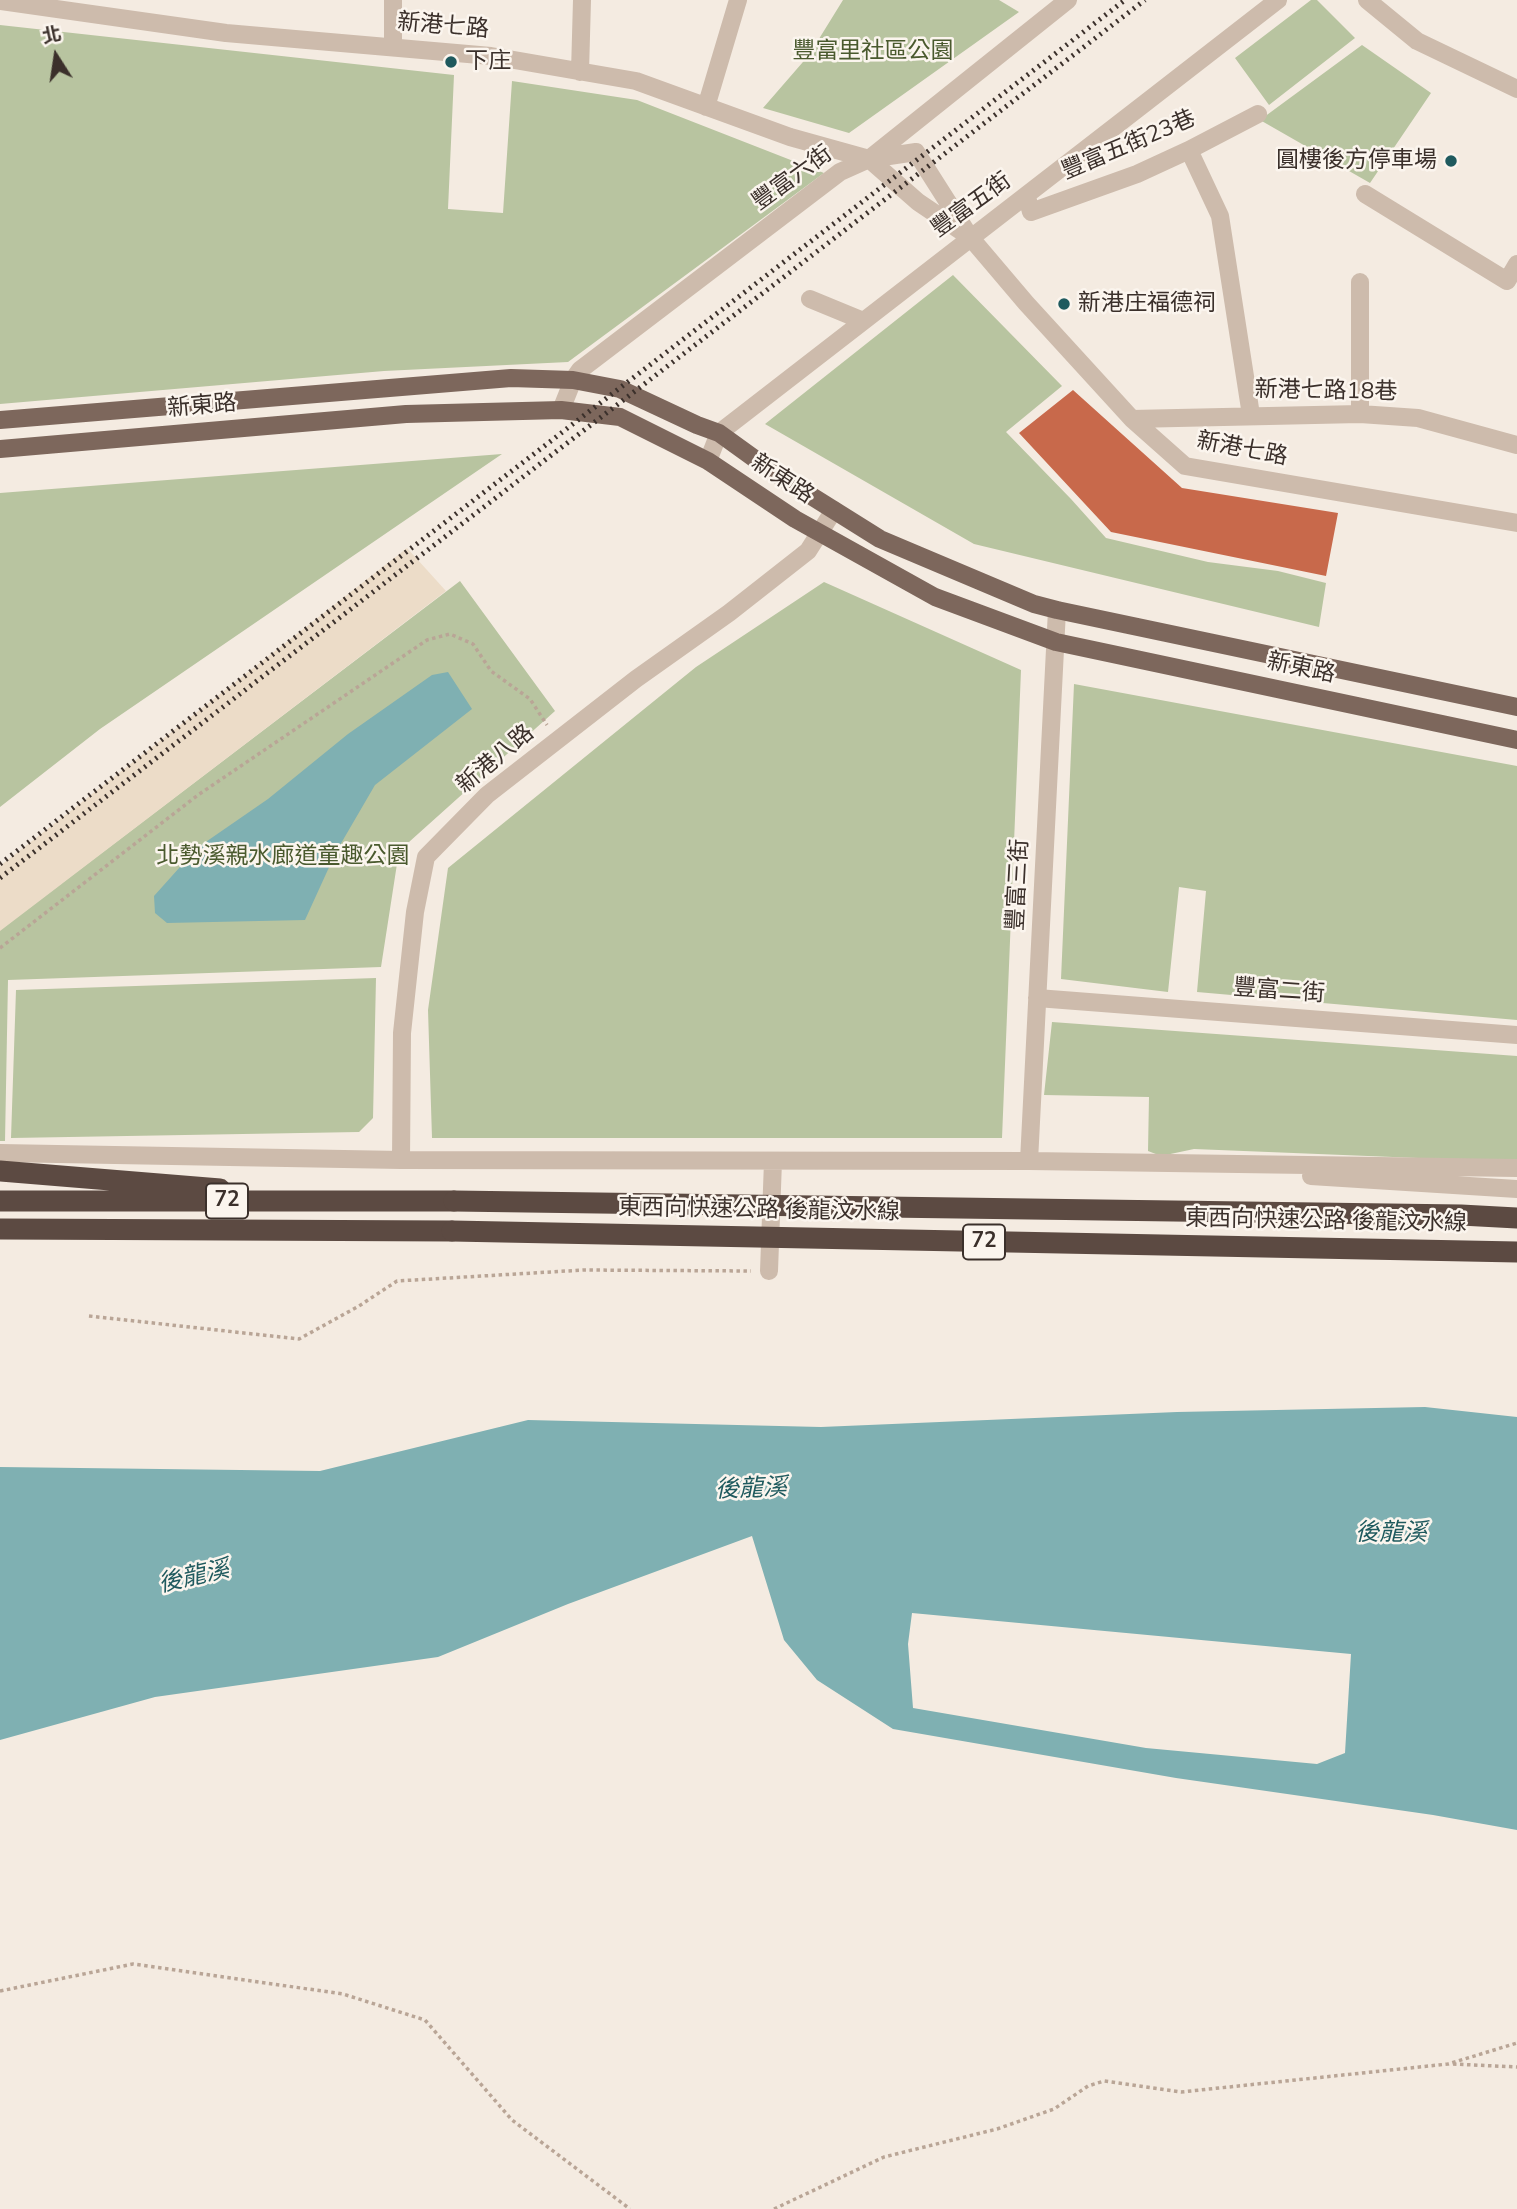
<!DOCTYPE html>
<html>
<head>
<meta charset="utf-8">
<style>
  body { margin:0 }
  #map { position:relative; width:1517px; height:2209px; overflow:hidden; background:#f4ebe1; font-family:"Nunito Sans","Noto Sans TC",sans-serif }
  canvas { display:block }
  .north { position:absolute; left:21px; top:21px; width:70px; height:70px; -webkit-text-stroke:5px #fbf5ee; paint-order:stroke; rotate:348deg; font-size:19px; font-weight:700; line-height:28px; text-align:center; color:#3b302b }
  .north::after { content:''; display:block; margin:auto; width:24px; height:32px; background:#3b302b; clip-path:polygon(50% 0,100% 100%,50% 72%,0 100%) }
</style>
</head>
<body>
<div id="map">
<canvas width="1517" height="2209"></canvas>
<div class="north">北</div>
</div>
<script>
const c = document.querySelector('canvas').getContext('2d');
c.lineJoin = 'round';
function fillPath(path, color) {
  c.fillStyle = color;
  c.fill(path, 'evenodd');
}
function trace(path, color, width, dash) {
  c.strokeStyle = color;
  c.lineWidth = width;
  c.lineCap = dash ? 'butt' : 'round';
  c.setLineDash(dash || []);
  c.stroke(path);
}
function label(font, color, halo, rows, align = 'center') {
  c.font = font + ' "Nunito Sans","Noto Sans TC",sans-serif';
  c.lineWidth = 5;
  c.setLineDash([]);
  c.textBaseline = 'middle';
  c.strokeStyle = halo;
  c.fillStyle = color;
  for (const [text, x, y, turn = 0] of rows) {
    c.save();
    c.translate(x, y);
    c.rotate((+turn || 0) * Math.PI / 180);
    c.textAlign = isNaN(turn) ? turn : align;
    if (halo) c.strokeText(text, 0, 0);
    c.fillText(text, 0, 0);
    c.restore();
  }
}
const green = new Path2D(`
  M 843,0 L 999,0 L 1019,12 L 849,133 L 763,108 L 809,55 Z
  M 1311,0 L 1317,0 L 1355,38 L 1269,105 L 1235,58 Z
  M 0,25 L 454,75 L 448,209 L 503,213 L 512,81 L 637,100 L 824,173 L 568,362 L 384,371 L 0,404 Z
  M 1362,45 L 1431,93 L 1370,183 L 1260,120 Z
  M 953,275 L 1062,386 L 1006,432 L 1071,499 L 1106,538 L 1208,562 L 1278,571 L 1326,583 L 1319,627 L 974,544 L 765,424 Z
  M 502,454 L 100,729 L 0,807 L 0,493 Z
  M 460,581 L 555,711 L 399,851 L 381,967 L 8,980 L 5,1141 L 0,1141 L 0,930 Z
  M 824,582 L 1021,670 L 1002,1138 L 432,1138 L 428,1010 L 448,868 L 696,667 Z
  M 1074,684 L 1517,766 L 1517,1020 L 1197,992 L 1206,891 L 1179,887 L 1168,992 L 1061,979 Z
  M 376,978 L 373,1118 L 359,1132 L 11,1138 L 16,990 Z
  M 1052,1022 L 1517,1056 L 1517,1162 L 1194,1149 L 1161,1156 L 1148,1151 L 1149,1097 L 1044,1095 Z`);
const plaza = new Path2D(`
  M 407,548 L 446,591 L 0,931 L 0,866 Z`);
const water = new Path2D(`
  M 448,672 L 472,709 L 375,785 L 336,852 L 305,920 L 167,923 L 155,913 L 154,896 L 197,848 L 268,799 L 348,734 L 432,675 Z
  M 1425,1407 L 1517,1417 L 1517,1830 L 1433,1815 L 1176,1778 L 893,1729 L 817,1680 L 784,1640 L 752,1536 L 568,1604 L 438,1657 L 155,1697 L 0,1740 L 0,1467 L 320,1471 L 528,1420 L 821,1427 L 1177,1412 ZM 912,1613 L 1351,1654 L 1345,1753 L 1317,1764 L 1146,1748 L 913,1708 L 908,1644 Z`);
const building = new Path2D(`
  M 1073,390 L 1182,488 L 1338,513 L 1326,576 L 1111,532 L 1019,433 Z`);
const path = new Path2D(`
  M 0,948 L 198,795 L 427,640 L 450,634 L 473,644 L 491,671 L 530,699 L 547,725
  M 89,1316 L 299,1339 L 359,1306 L 397,1281 L 584,1270 L 751,1271
  M 0,1991 L 133,1964 L 343,1994 L 425,2020 L 512,2120 L 630,2209
  M 1453,2064 L 1517,2067
  M 774,2209 L 884,2157 L 997,2129 L 1054,2109 L 1088,2086 L 1104,2081 L 1181,2092 L 1448,2064 L 1517,2043`);
const minor = new Path2D(`
  M 393,0 L 393,47
  M 1367,0 L 1417,41 L 1517,89
  M 0,1 L 226,33 L 491,56 L 636,81 L 790,137 L 869,159 L 916,152 L 970,237 L 1026,303 L 1132,419 L 1185,466 L 1517,523
  M 580,72 L 582,0
  M 706,107 L 738,0
  M 1189,150 L 1220,216 L 1251,415
  M 869,159 L 918,202 L 964,233
  M 1365,194 L 1507,281 L 1517,264
  M 1027,197 L 1031,212 L 1137,174 L 1189,150 L 1258,114
  M 1360,282 L 1360,414
  M 810,299 L 861,320
  M 561,410 L 573,380 L 580,370 L 840,172 L 869,159 L 1068,0
  M 1132,419 L 1360,414 L 1418,418 L 1517,445
  M 708,461 L 719,433 C 904,288 1092,145 1278,0
  M 1037,998 L 1517,1035
  M 0,1153 L 401,1160 L 1029,1161 L 1517,1168
  M 401,1160 L 402,1033 L 415,912 L 426,857 L 487,795 L 636,679 L 729,613 L 808,551 L 834,510
  M 1029,1161 L 1057,610
  M 1311,1176 L 1517,1189
  M 769,1271 L 773,1161`);
const major = new Path2D(`
  M 0,420 L 511,378 L 573,380 L 620,389 L 697,425 L 719,433 L 773,472 L 880,539 L 1034,604 L 1057,610 L 1517,707
  M 0,449 L 406,414 L 561,410 L 620,417 L 708,461 L 795,519 L 935,597 L 1056,642 L 1517,740`);
const highway = new Path2D(`
  M 0,1171 L 220,1189
  M 0,1201 L 454,1201
  M 0,1229 L 452,1231`);
const rail = new Path2D(`
  M 0,864 L 1125,0
  M 0,878 L 1145,0`);
const highwayBridge = new Path2D(`
  M 454,1201 L 1461,1215 L 1517,1218
  M 452,1231 L 1517,1252`);
const markers = [
  [451,62,7,"#1f5a5e"],
  [1451,161,7,"#1f5a5e"],
  [1064,304,7,"#1f5a5e"]
];
const shields = [
  [227,1201,42],
  [984,1242,42]
];
const shieldNames = [
  ["72",227,1201],
  ["72",984,1242]
];
const streetNames = [
  ["新港七路",443,27,5],
  ["豐富五街23巷",1129,146,-23],
  ["豐富六街",793,179,-36],
  ["豐富五街",972,206,-36],
  ["新港七路18巷",1326,392,1],
  ["新東路",202,407,-5],
  ["新港七路",1242,450,11],
  ["新東路",782,480,33],
  ["新東路",1301,669,12],
  ["新港八路",496,760,-40],
  ["豐富三街",1019,885,-87],
  ["豐富二街",1279,992,4],
  ["東西向快速公路 後龍汶水線",759,1211,1],
  ["東西向快速公路 後龍汶水線",1326,1222,1]
];
const parkNames = [
  ["豐富里社區公園",873,52],
  ["北勢溪親水廊道童趣公園",283,857]
];
const poiNames = [
  ["下庄",465,62],
  ["圓樓後方停車場",1437,161,"right"],
  ["新港庄福德祠",1078,304]
];
const waterNames = [
  ["後龍溪",751,1490,-2],
  ["後龍溪",1391,1534],
  ["後龍溪",194,1578,-13]
];
fillPath(green, '#b8c4a0');
fillPath(plaza, '#ecdcc8');
fillPath(water, '#7fb0b2');
fillPath(building, '#c8694b');
trace(path, '#b9a596', 3.5, [3.5, 3.5]);
trace(minor, '#cdbbac', 18);
trace(major, '#7d675c', 18);
trace(highway, '#5c4a42', 21);
trace(rail, '#3b302b', 5, [2, 5]);
trace(highwayBridge, '#5c4a42', 21);
for (const [x, y, r, color] of markers) {
  const dot = new Path2D();
  dot.arc(x, y, r, 0, 2 * Math.PI);
  c.fillStyle = color;
  c.fill(dot);
  trace(dot, '#fbf5ee', 2.5);
}
for (const [x, y, w] of shields) {
  const box = new Path2D();
  box.roundRect(x - w / 2, y - 17.5, w, 35, 5);
  c.fillStyle = '#fbf5ee';
  c.fill(box);
  trace(box, '#3b302b', 2);
}
label('bold 21px', '#3b302b', null, shieldNames);
label('23px', '#3b302b', '#fbf5ee', streetNames);
label('23px', '#4a5a2e', '#fbf5ee', parkNames);
label('23px', '#3b302b', '#fbf5ee', poiNames, 'left');
label('italic 24px', '#1f5a5e', '#fbf5ee', waterNames);
</script>
</body>
</html>
